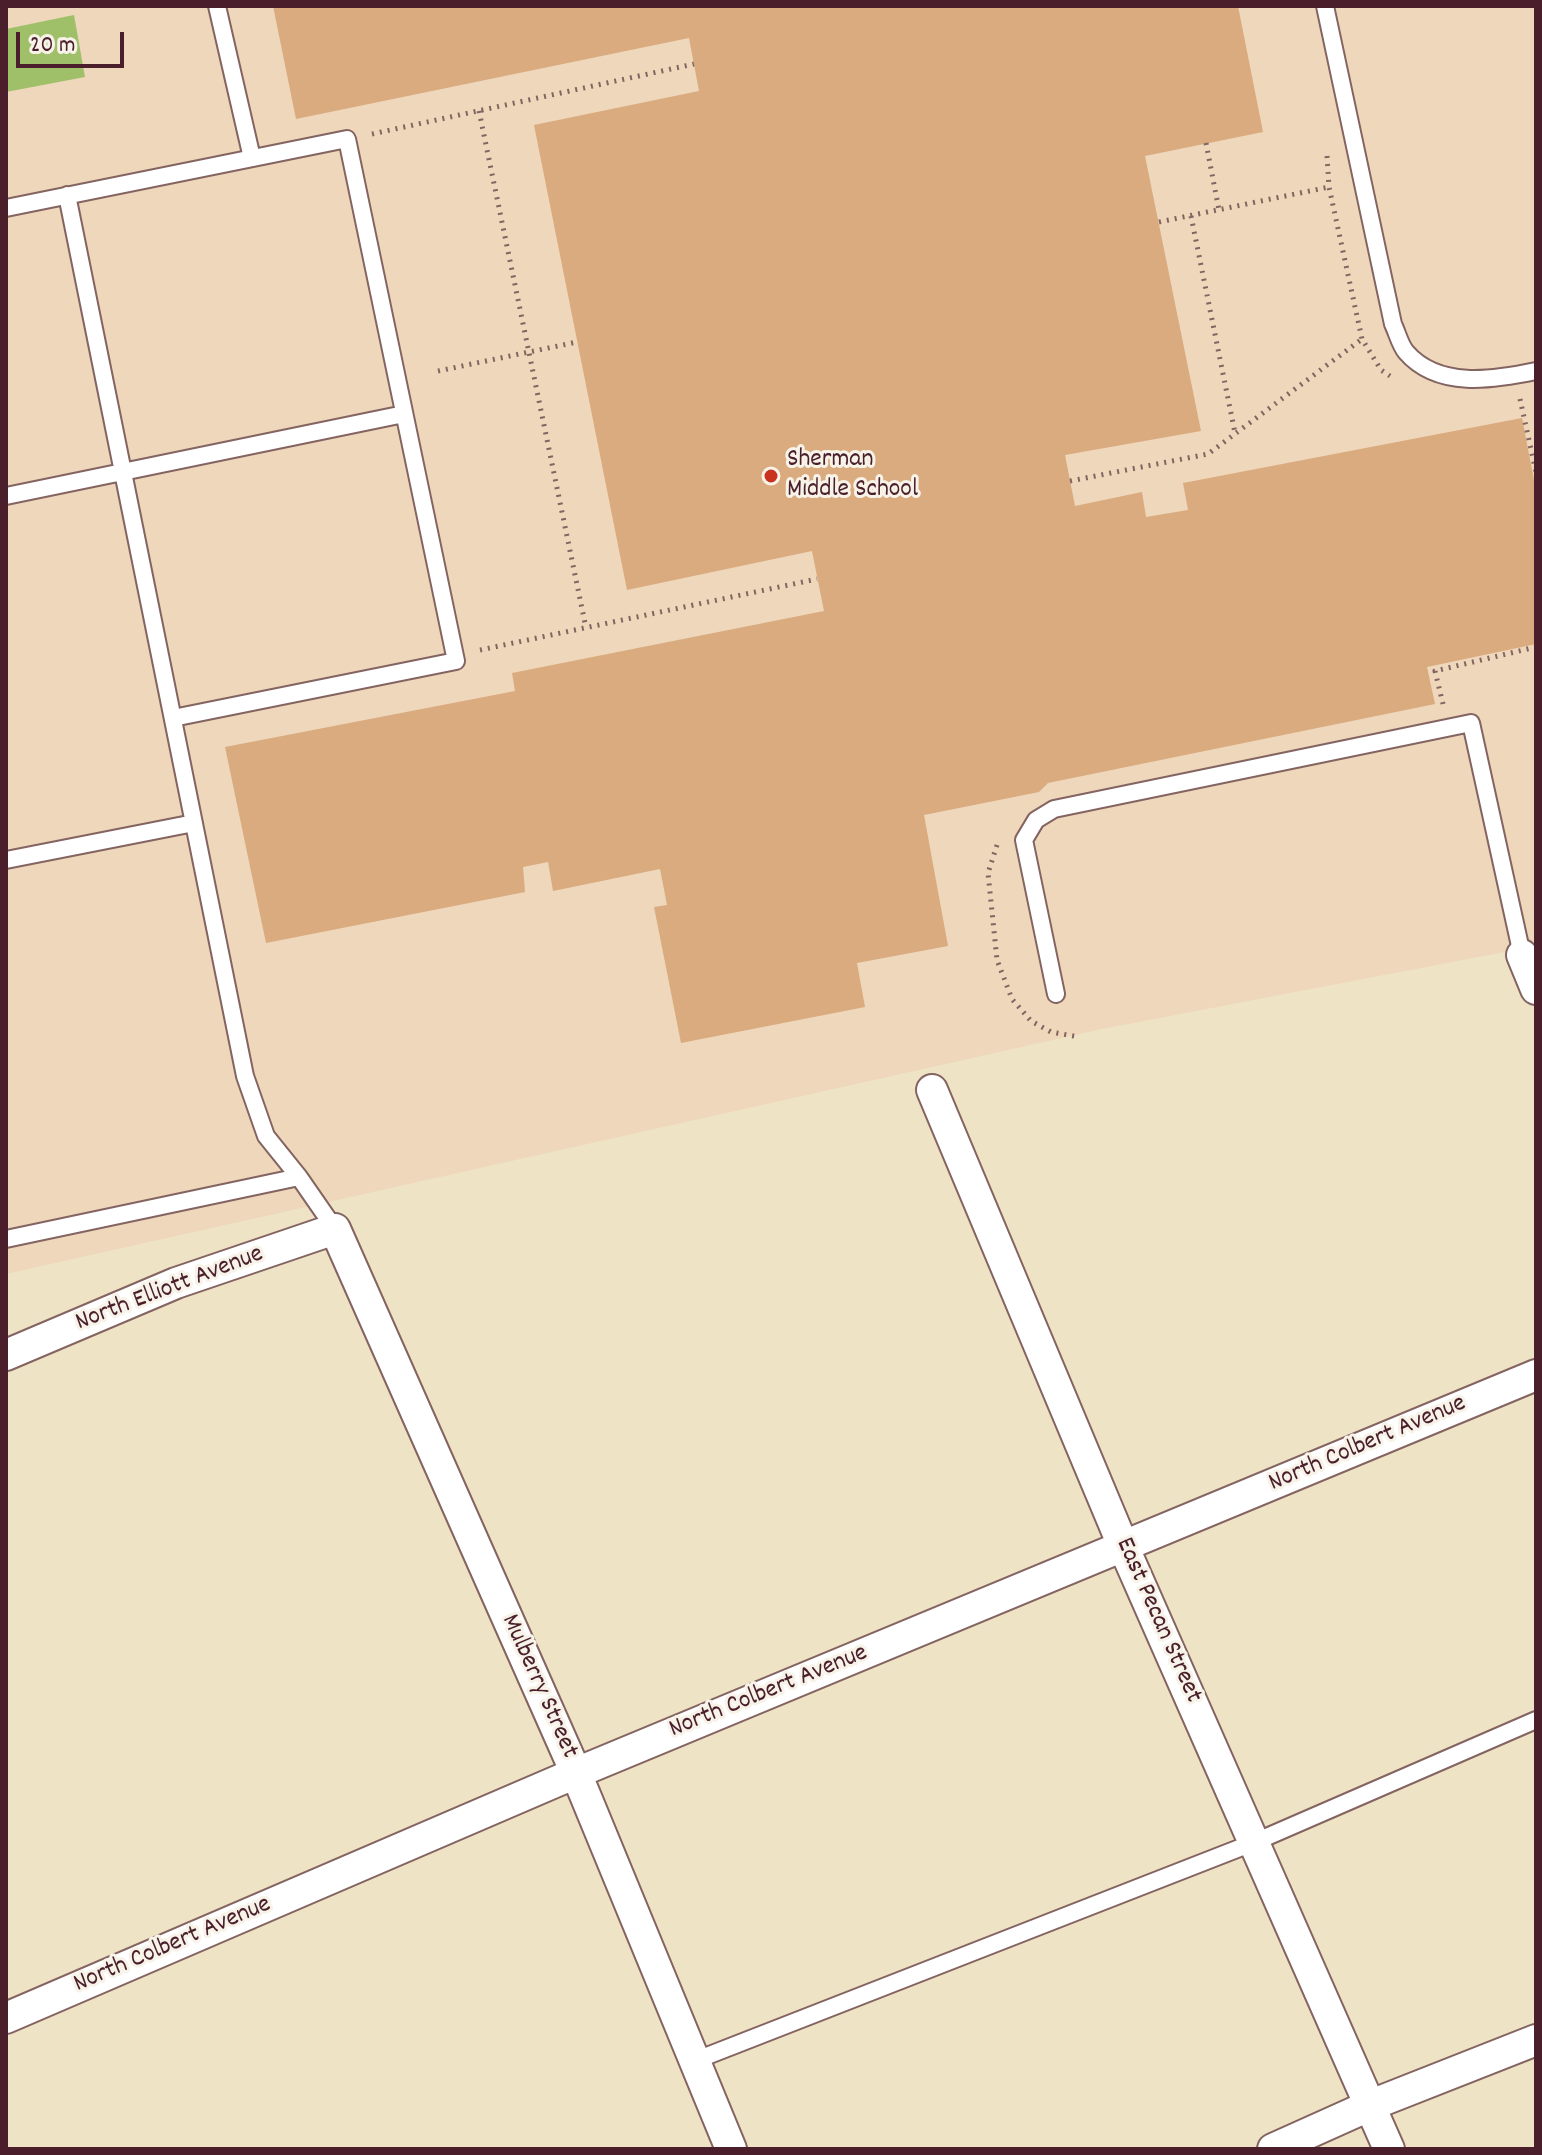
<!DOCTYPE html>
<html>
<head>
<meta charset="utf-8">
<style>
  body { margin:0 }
  #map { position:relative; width:1542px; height:2155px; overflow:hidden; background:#efe3c6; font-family:Dekko,sans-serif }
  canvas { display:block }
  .frame { position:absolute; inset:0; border:8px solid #4a1f2b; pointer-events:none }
  .scale { position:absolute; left:16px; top:32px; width:108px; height:36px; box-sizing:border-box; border:4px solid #4a1f2b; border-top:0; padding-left:10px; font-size:24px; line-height:28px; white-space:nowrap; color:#4a1f2b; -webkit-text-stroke:6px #f7f3e8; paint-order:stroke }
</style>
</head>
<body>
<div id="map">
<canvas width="1542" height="2155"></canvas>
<div class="frame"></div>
<div class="scale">20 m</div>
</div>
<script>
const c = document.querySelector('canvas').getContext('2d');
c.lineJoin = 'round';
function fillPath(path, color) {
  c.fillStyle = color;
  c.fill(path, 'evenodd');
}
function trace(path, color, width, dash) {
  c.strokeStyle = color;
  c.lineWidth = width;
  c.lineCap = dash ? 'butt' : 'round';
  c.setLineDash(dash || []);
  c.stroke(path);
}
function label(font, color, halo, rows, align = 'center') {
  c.font = font + ' Dekko,sans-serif';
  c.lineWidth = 6;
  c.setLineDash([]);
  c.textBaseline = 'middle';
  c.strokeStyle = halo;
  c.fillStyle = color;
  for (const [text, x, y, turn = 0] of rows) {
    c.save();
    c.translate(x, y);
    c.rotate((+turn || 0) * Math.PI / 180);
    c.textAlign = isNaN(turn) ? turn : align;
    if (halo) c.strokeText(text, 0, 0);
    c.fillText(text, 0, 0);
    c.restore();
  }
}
const built = new Path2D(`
  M 6,6 L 1536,6 L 1536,946 L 1102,1029 L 6,1274 Z`);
const green = new Path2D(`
  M 74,15 L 85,77 L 6,92 L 6,29 Z`);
const building = new Path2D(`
  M 273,6 L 1238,6 L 1263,132 L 1145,156 L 1201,431 L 1065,455 L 1075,506 L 1142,492 L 1146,517 L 1188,510 L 1183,483 L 1522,418 L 1536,490 L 1536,644 L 1427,667 L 1435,704 L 1048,783 L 1039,792 L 924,815 L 948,946 L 857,963 L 865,1007 L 681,1043 L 654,907 L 667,905 L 660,869 L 553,891 L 548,862 L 523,867 L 525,892 L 266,943 L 225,747 L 515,691 L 512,673 L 824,611 L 812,551 L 627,590 L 534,125 L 699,91 L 689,38 L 296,119 Z`);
const path = new Path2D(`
  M 479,111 L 586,628
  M 372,134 L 694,64
  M 1206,143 L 1219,210
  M 1327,156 L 1329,187 L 1362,339 L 1381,370 L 1390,376
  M 1191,216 L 1235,433
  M 1159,222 L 1329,187
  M 438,371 L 577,342
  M 1520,399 L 1536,472
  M 1070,481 L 1208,454 L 1362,339
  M 480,650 L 817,579
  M 1443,704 L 1435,671 L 1536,647
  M 997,845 L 988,873 L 997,960 L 1012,999 L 1031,1021 L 1051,1032 L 1079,1037`);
const lane = new Path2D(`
  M 217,6 L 252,158
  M 1325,6 L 1393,324 C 1397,332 1400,345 1406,352 C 1438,389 1493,380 1536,371
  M 67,195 L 245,1076 L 266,1136 L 299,1177 L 335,1229
  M 6,208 L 347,139 L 456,661 L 173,718
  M 6,496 L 404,414
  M 6,860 L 194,823
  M 1056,994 L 1024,840 L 1036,820 L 1054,809 L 1471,723 L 1522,955
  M 6,1239 L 299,1177
  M 694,2061 L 1255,1842 L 1536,1720`);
const street = new Path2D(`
  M 1522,955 L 1536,989
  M 932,1090 L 1124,1548 L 1389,2149
  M 6,1355 L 176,1283 L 335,1229 L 576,1773 L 731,2149
  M 6,2018 L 576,1773 L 1536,1375
  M 1273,2149 L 1371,2105 L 1536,2040`);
const markers = [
  [771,476,8,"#c8321e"]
];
const poiNames = [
  ["Sherman",787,461],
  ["Middle School",787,491]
];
const streetNames = [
  ["North Elliott Avenue",170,1290,-21],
  ["North Colbert Avenue",1368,1445,-23],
  ["East Pecan Street",1157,1621,66],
  ["Mulberry Street",538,1687,66],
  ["North Colbert Avenue",769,1693,-22],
  ["North Colbert Avenue",173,1946,-23]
];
fillPath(built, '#eed7bb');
fillPath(green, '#9fc069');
fillPath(building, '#d9ab7f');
trace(lane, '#846461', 20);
trace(street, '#846461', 34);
trace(path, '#846461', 5, [2, 6]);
trace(lane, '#fff', 16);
trace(street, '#fff', 30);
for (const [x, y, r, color] of markers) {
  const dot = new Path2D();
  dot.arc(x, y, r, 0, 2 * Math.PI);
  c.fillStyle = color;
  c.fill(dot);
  trace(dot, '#f7f3e8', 3);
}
label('26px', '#4a1f2b', '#f7f3e8', poiNames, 'left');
label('26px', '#4a1f2b', '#f7f3e8', streetNames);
</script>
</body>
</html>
